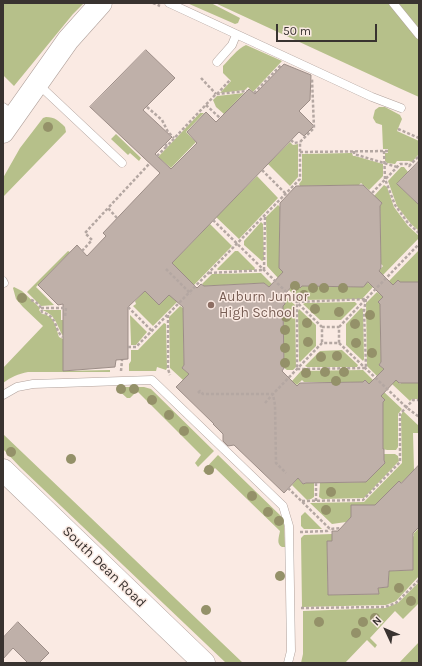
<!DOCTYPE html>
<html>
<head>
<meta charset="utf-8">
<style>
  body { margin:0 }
  #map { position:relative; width:422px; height:666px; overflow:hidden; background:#faeae3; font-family:Karla,sans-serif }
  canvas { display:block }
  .frame { position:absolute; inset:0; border:4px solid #393330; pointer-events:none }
  .north { position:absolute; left:366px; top:610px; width:40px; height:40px; -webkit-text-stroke:3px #faeae3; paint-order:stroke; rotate:314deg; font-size:11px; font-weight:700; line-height:16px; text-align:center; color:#393330 }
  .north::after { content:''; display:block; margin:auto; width:14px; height:18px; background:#393330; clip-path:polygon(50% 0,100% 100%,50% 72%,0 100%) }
  .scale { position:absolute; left:276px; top:24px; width:101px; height:18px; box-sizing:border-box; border:2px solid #393330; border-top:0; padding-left:5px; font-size:12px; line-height:14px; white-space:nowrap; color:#393330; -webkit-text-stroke:3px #faeae3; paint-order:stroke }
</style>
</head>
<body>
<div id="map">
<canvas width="422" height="666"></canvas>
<div class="frame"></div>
<div class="north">N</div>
<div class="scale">50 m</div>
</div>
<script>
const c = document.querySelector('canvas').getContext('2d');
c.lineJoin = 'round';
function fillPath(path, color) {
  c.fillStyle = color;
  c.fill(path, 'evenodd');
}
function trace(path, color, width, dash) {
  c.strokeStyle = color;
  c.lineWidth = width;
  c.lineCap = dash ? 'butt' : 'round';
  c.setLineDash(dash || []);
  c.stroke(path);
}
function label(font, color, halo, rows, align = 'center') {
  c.font = font + ' Karla,sans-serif';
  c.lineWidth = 3;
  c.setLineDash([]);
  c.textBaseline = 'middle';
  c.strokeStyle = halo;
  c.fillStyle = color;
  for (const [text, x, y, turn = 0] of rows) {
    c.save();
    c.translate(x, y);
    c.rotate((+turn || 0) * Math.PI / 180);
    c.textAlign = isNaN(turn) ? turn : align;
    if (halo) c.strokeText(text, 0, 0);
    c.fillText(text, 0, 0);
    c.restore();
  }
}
const green = new Path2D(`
  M 3,3 L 84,3 L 73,14 L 14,86 L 3,75 Z
  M 187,3 L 211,3 L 240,18 L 238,23 L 235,24 Z
  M 215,3 L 419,3 L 419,97 L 399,88 Z
  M 246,45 L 282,61 L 253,92 L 248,87 L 245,90 L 220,93 L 231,81 L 223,73 L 223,66 C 230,59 237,49 246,45 Z
  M 244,93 L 224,114 L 216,107 L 213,100 L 217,96 Z
  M 379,107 L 385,107 L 400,115 L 402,119 L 397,131 L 419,141 L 419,154 L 412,162 L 409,161 L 397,161 L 395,164 L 387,163 L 385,161 L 385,153 L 388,153 L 388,149 L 383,149 L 382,125 L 376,123 L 373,118 L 375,110 Z
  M 200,113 L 204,113 L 186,132 L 196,142 L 171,168 L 158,157 Z
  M 46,117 C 55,117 59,121 65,127 L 66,132 L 3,197 L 3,178 L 20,148 L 43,118 Z
  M 116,134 L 141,158 L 139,161 L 130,153 L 128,155 L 111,139 Z
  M 290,142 L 293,145 L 298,144 L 298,177 L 290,186 L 268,164 Z
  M 352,153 L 353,156 L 355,156 L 383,164 L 383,176 L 369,190 L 361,183 L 359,185 L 300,186 L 299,184 L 302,180 L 302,154 Z
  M 401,167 L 404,167 L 408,172 L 397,184 L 419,205 L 419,231 L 411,224 L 397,206 L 388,181 Z
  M 257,176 L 278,198 L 239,239 L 216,217 Z
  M 384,185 L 387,187 L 394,207 L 408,226 L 419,236 L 419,238 L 383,275 L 379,271 L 383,266 L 381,264 L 380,206 L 382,203 L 374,196 Z
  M 278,205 L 280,207 L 279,268 L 283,272 L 278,278 L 267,266 L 266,217 Z
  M 261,222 L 263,224 L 264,260 L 262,261 L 244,245 L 244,241 Z
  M 210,224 L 232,246 L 194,285 L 172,263 Z
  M 419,250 L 419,282 L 400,282 L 398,280 L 393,285 L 389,281 Z
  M 68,251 L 70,252 L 36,287 L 54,305 L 41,306 L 27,292 Z
  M 235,251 L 238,251 L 255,268 L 254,270 L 218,270 L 217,269 Z
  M 261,273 L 272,284 L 269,287 L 264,283 L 204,286 L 202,284 L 212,274 Z
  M 160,275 L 182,297 L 153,326 L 133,306 L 136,304 L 135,301 Z
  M 367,282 L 373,287 L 362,299 L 299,300 L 289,290 L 295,283 L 300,288 L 302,286 L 363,287 Z
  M 14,287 L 22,291 L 40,308 L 39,310 L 42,314 C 54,315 56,327 59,337 L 63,339 L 63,371 L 110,370 L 110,372 L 28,372 C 18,374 11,377 3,383 L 3,368 L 43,326 L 23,307 L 16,299 L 13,288 Z
  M 377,292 L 383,297 L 378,302 L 380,304 L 381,362 L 379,365 L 384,369 L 377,376 L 367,366 L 366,303 Z
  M 284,295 L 295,305 L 296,367 L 293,370 L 287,370 L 284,368 L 286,366 L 284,365 L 283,306 L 281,299 Z
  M 355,302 L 357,304 L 341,320 L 320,320 L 303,304 L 305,303 Z
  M 180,306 L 183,308 L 184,365 L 182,368 L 189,374 L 183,380 L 170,368 L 169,317 Z
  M 361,308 L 363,309 L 364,359 L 363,361 L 346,345 L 346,324 Z
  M 299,309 L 316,325 L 316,346 L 300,362 L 299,361 L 298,311 Z
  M 42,310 L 61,310 L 61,320 L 63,320 L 63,336 C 56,324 56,315 42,310 Z
  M 130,315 L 147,332 L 136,345 L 131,345 L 131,343 Z
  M 164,323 L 166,324 L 167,368 L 166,370 L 157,367 L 156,371 L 129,371 L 129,364 L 131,361 L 131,350 L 138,350 Z
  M 342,350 L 358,365 L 357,367 L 307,367 L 305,366 L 320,351 Z
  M 363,370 L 373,380 L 369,384 L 365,380 L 363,382 L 304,382 L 302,380 L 297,385 L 292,381 L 301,371 Z
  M 396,380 L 400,384 L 401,383 L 419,383 L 419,399 L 412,399 L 410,401 L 392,384 Z
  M 119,387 L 144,387 L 151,389 L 214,451 L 198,467 L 195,463 L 201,455 L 137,391 L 130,398 L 127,398 L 117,389 Z
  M 384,392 L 402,409 L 398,414 L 398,447 L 396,450 L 387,450 L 383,449 L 383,402 L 385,400 L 381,396 Z
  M 403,411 L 419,426 L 419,433 L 413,433 L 414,470 L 401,483 L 399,481 L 375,505 L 351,505 L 351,517 L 346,522 L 332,524 L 310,503 L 364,502 L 402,463 L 401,416 L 401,415 Z
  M 3,434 L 243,663 L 226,663 L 20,467 L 3,449 Z
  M 384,454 L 395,454 L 398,456 L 399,461 L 364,498 L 322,499 L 319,497 L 320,483 L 366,482 L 385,463 L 384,460 Z
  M 218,455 L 283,518 L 284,524 L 285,547 L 282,547 C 276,544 279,537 280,531 L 215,468 L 208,475 L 203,471 Z
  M 298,478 L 303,484 L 306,483 L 314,483 L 314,497 L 311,499 L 307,500 L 292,485 Z
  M 305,512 L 322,529 L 304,529 L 301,526 L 301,516 Z
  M 419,528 L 419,576 L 396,601 L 386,605 L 302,607 L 301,538 L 304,535 L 332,534 L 332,541 L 327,542 L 328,595 L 379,594 L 378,588 L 388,587 L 389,571 L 413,570 L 413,537 L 414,535 L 413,534 Z
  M 419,582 L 419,603 L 403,619 L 395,611 L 370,638 L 377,645 L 375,648 L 367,640 L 345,663 L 301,663 L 303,654 L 303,611 L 385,608 L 398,603 Z
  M 419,642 L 419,663 L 399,663 Z`);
const building = new Path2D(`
  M 146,50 L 175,78 L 143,110 L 172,137 L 155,154 L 171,169 L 197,143 L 187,132 L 206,112 L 216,122 L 249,89 L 255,94 L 284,64 L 311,75 L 310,100 L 299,111 L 314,126 L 304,136 L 299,132 L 172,263 L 197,288 L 201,284 L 204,286 L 264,283 L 269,287 L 283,272 L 279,268 L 280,203 L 296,186 L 363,185 L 382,203 L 380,206 L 381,268 L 379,271 L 393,285 L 398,280 L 400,282 L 419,282 L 419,383 L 399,383 L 396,380 L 381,396 L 385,400 L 383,402 L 383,449 L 384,449 L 384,460 L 385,463 L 366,482 L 306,483 L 303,484 L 298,478 L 284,493 L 234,445 L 228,446 L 223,441 L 223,434 L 213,424 L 214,424 L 176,387 L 189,374 L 182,368 L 184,365 L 183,307 L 169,295 L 159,305 L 145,291 L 128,307 L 128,359 L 116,360 L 115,367 L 63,371 L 63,304 L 58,305 L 38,285 L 77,245 L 87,256 L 106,236 L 103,233 L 160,173 L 90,107 ZM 368,282 L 383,297 L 378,302 L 380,304 L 381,362 L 379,365 L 384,369 L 369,384 L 365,380 L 363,382 L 300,383 L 297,386 L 282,371 L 284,368 L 283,306 L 285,304 L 284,295 L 295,283 L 300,288 L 302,286 L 363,287 Z
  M 419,161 L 419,205 L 397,184 Z
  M 419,465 L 419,527 L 413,533 L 413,570 L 389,571 L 388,587 L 378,588 L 379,594 L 328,595 L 327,541 L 332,541 L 332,531 L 338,531 L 351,517 L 351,505 L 375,505 L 399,481 L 401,483 Z
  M 18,622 L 49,653 L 39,663 L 28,663 L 13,648 L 3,659 L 3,638 Z`);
const path = new Path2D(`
  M 153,3 L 160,6
  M 201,78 L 216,94
  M 254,93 L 281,65
  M 217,94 L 230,80
  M 206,105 L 220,118
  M 147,107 L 162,120 L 168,132 L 174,138
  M 398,129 L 419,138
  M 291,140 L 294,143 L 300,142
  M 165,144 L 167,146 L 216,94 L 247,91
  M 354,151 L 354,154 L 397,167
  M 384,151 L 385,179 L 395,205 L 408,223 L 419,233
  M 300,152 L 388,151
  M 157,156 L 167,146
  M 262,170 L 287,195
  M 372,193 L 400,164 L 407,164 L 409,166 L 419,156
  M 117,218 L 108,208 L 150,163
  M 213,220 L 322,327
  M 82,251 L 92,240 L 85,233 L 108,208
  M 166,269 L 191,294
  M 209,273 L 264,270 L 265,215
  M 366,299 L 364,311 L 366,368 L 297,369 L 297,302 Z
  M 31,300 C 37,302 41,306 42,312 C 60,318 53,330 63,337
  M 128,307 L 152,331
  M 41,308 L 66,308 L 65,317
  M 168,315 L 168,369 L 170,375
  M 339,327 L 419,244
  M 339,343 L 406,407 L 419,417
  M 128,347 L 136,347 L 300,179 L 300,142 L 314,128 L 312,79
  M 121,371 L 122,360
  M 198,393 L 200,391 L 203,394 L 273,394 L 322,343 L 339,343 L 339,327 L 322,327 L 322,343
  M 265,403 L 273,394 L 275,405 L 276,463 L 286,473
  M 288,488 L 330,529 L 341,528
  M 302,501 L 363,500 L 400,462 L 400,414 L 413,400 L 419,400
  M 316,501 L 316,483
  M 300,532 L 327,531 L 330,529
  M 301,608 L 385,607 L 396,603 L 419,580`);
const lane = new Path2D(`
  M 169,3 L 372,97 L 401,108
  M 393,3 L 419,35
  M 217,62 L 232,45 L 236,35
  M 38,84 L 122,163
  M 3,107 L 14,115
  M 3,281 L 4,283
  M 3,395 L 17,387 L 33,384 L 152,380 L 283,506 L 289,526 L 291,651 L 288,663`);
const secondary = new Path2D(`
  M 3,132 L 68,40 L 101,3
  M 3,470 L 204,663`);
const trees = [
  [48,127],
  [295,286],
  [313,288],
  [324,288],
  [343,288],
  [304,295],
  [22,298],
  [315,309],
  [339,312],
  [370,315],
  [286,317],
  [307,323],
  [355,324],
  [285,330],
  [308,342],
  [356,343],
  [285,348],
  [372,353],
  [337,356],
  [321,357],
  [285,363],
  [325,372],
  [344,372],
  [306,373],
  [336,381],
  [121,389],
  [134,389],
  [152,400],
  [169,415],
  [184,431],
  [11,452],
  [71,459],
  [209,470],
  [331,492],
  [252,496],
  [326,510],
  [268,512],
  [279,521],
  [280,576],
  [399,588],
  [411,601],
  [206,610],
  [375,618],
  [319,622],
  [363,622],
  [356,633]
];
const markers = [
  [211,305,4,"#8d6e63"]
];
const educationNames = [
  ["Auburn Junior",219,297],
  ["High School",219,313]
];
const streetNames = [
  ["South Dean Road",104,567,44]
];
fillPath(green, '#b6c08a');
fillPath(building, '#bfb0a9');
trace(building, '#9c8d87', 1);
trace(lane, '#b0a19b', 9);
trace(secondary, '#b0a19b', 23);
trace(path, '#b4a7a2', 2.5, [3, 2]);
trace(lane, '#fff', 8);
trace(secondary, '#fff', 22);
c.fillStyle = '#949169';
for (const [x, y] of trees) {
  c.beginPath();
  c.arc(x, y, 5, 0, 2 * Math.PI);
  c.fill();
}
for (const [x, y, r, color] of markers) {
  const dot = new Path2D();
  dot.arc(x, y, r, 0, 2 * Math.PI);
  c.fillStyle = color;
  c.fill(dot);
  trace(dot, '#faeae3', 1.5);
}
label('14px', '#785e54', '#faeae3', educationNames, 'left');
label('14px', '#393330', '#faeae3', streetNames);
</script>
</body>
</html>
